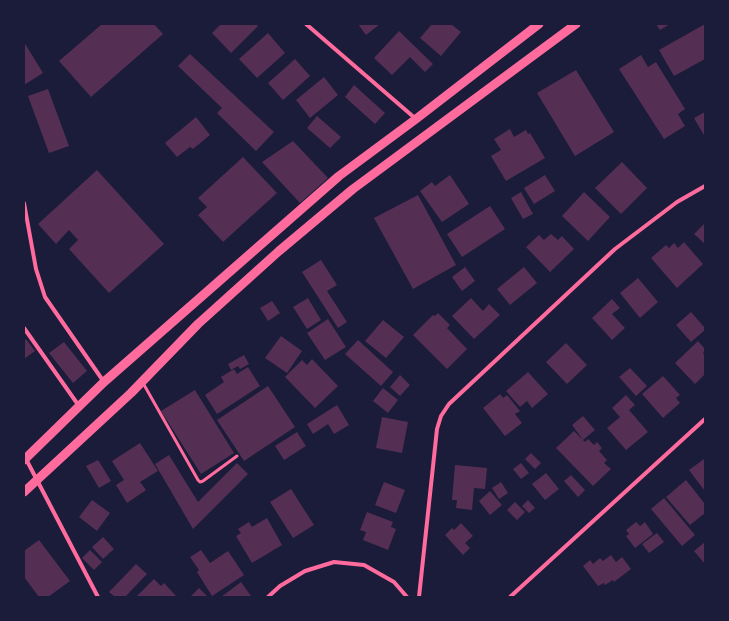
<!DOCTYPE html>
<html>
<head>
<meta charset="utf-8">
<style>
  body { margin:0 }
  #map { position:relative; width:729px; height:621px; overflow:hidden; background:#1b1b3a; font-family:"IBM Plex Sans",sans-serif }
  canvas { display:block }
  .frame { position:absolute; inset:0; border:25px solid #1b1b3a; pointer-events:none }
</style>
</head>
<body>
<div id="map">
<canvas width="729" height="621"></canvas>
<div class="frame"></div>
</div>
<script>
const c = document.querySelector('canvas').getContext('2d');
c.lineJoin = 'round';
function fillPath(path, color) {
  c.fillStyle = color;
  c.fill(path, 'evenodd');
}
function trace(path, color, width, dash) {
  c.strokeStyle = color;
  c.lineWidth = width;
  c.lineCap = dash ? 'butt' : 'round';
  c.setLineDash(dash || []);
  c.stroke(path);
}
const building = new Path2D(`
  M 102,24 L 154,24 L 163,34 L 91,97 L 59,61 Z
  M 221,24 L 256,24 L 258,26 L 231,53 L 212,33 Z
  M 358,24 L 380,24 L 366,35 Z
  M 432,24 L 451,24 L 461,32 L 441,56 L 420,38 Z
  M 656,24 L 670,24 L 660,30 Z
  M 705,24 L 705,59 L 674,76 L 659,50 Z
  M 399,31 L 433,64 L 425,72 L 410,57 L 392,75 L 374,58 Z
  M 268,33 L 285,53 L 257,78 L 239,59 Z
  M 24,42 L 43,73 L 24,85 Z
  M 190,54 L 274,132 L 256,151 L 217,113 L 222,108 L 178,66 Z
  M 641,55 L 648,67 L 656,62 L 685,109 L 678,114 L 685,126 L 664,139 L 619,69 Z
  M 295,59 L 310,76 L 283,100 L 268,83 Z
  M 576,70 L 614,132 L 575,156 L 537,93 Z
  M 324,77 L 338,95 L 310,118 L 296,100 Z
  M 354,85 L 385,113 L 375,124 L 345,97 Z
  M 48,89 L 69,146 L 49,153 L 28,96 Z
  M 705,112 L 705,137 L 694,118 Z
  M 317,116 L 341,137 L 330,148 L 307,128 Z
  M 196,117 L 210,135 L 193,149 L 190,147 L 177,157 L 165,143 Z
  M 510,129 L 514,137 L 526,130 L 528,134 L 530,133 L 545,158 L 506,181 L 491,156 L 501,150 L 494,139 Z
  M 293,141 L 328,178 L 300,203 L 262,162 Z
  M 243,157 L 277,193 L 223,242 L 198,215 L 207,207 L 198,198 Z
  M 622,162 L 647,188 L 621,214 L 595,188 Z
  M 97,170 L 164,244 L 109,293 L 69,249 L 78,240 L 69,230 L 56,244 L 38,224 Z
  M 450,175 L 469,204 L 442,222 L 420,191 L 432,182 L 435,186 Z
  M 545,175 L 555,191 L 534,204 L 524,188 Z
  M 521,192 L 533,214 L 523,219 L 511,198 Z
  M 584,192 L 610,217 L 588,241 L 562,216 Z
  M 418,195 L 456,265 L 413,289 L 374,218 Z
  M 490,206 L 505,229 L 462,257 L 447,234 Z
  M 705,223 L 705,244 L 694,234 Z
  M 551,234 L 558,240 L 562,236 L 574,249 L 550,272 L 526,247 L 539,235 L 544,240 Z
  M 684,242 L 703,264 L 677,288 L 651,258 L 666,245 L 669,248 L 674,243 L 678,248 Z
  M 321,260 L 337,285 L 327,291 L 347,322 L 338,328 L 302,272 Z
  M 465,267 L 475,281 L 462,291 L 452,277 Z
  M 524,267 L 537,283 L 510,305 L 497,289 Z
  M 638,278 L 658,302 L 640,318 L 620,293 Z
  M 308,298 L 321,320 L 307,329 L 293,307 Z
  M 471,298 L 483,311 L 489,304 L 500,315 L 474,339 L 452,316 Z
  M 612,299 L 620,308 L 612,314 L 625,328 L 612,340 L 592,318 Z
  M 272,301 L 280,313 L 268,321 L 260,308 Z
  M 691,312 L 705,328 L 705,330 L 691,342 L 676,325 Z
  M 438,313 L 450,325 L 447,328 L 467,349 L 447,369 L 413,335 L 433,315 L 435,316 Z
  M 328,319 L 346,347 L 325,360 L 307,333 Z
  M 383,320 L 404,337 L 386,358 L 365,341 Z
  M 281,336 L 302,351 L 287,373 L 265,358 Z
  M 26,339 L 35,351 L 24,359 L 24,341 Z
  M 358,340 L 393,372 L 381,386 L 345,354 Z
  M 698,341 L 705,349 L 705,351 L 703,353 L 705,356 L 705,374 L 695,384 L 675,363 Z
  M 64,342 L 87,371 L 73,383 L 49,353 Z
  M 566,343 L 587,365 L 567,384 L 546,362 Z
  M 244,355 L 249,364 L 240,369 L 238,366 L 231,370 L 228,364 Z
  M 312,359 L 338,386 L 315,408 L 285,377 L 302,360 L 307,365 Z
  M 248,367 L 260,386 L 217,414 L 205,395 L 224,382 L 221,377 L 234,369 L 237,374 Z
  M 630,368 L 647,386 L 636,396 L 619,377 Z
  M 528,372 L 548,394 L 532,408 L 527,401 L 520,407 L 506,391 Z
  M 400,375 L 410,385 L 400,396 L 390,387 Z
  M 663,376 L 680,395 L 676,398 L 680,403 L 663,418 L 642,394 Z
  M 268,386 L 295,427 L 244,461 L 217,420 Z
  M 383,388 L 398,400 L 388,413 L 373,401 Z
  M 195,390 L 234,453 L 201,474 L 161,411 Z
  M 500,394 L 503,398 L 507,395 L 520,411 L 515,414 L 522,423 L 505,436 L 483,408 Z
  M 626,395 L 635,405 L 629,410 L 648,432 L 626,450 L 607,428 L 620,417 L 612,408 Z
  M 337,405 L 349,425 L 334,434 L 328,424 L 313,434 L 307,424 Z
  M 583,416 L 595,430 L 583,440 L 572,425 Z
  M 382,417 L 408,422 L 402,453 L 376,448 Z
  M 574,431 L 585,442 L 588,439 L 594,445 L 597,442 L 602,448 L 599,451 L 607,460 L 604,463 L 611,469 L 593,486 L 556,448 Z
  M 297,432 L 306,446 L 284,460 L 275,446 Z
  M 140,443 L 158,471 L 140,482 L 146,490 L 127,503 L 116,485 L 124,480 L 112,461 Z
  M 531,453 L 541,463 L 535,469 L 525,459 Z
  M 169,455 L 198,502 L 237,463 L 248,474 L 193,529 L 155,464 Z
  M 704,459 L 705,461 L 705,489 L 704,490 L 689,470 Z
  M 98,460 L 111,481 L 99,488 L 86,466 Z
  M 521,463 L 529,473 L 521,479 L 513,469 Z
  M 455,465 L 487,468 L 485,489 L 474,488 L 472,510 L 456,508 L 457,500 L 452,500 Z
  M 546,473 L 559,489 L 545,500 L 532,484 Z
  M 571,475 L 585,490 L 578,497 L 564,481 Z
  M 686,480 L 705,504 L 705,513 L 690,525 L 666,497 Z
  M 384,482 L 405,490 L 396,513 L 375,505 Z
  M 501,482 L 508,493 L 499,499 L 492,488 Z
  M 291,489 L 314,525 L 293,538 L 270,502 Z
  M 490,491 L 502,505 L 490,515 L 479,501 Z
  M 664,498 L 695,535 L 682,546 L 651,509 Z
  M 92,500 L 110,513 L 97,531 L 79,517 Z
  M 528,500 L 535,508 L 529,513 L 522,506 Z
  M 515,502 L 525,512 L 517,520 L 507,510 Z
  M 367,512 L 393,522 L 391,527 L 396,529 L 388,550 L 363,540 L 366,532 L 360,530 Z
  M 267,518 L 282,545 L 252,563 L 236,536 L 241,533 L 238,529 L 249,522 L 252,527 Z
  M 636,522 L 640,526 L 645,522 L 653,534 L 635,548 L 626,536 L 629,534 L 626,530 Z
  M 461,523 L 473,536 L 465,543 L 470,548 L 463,555 L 445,535 L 452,528 L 454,530 Z
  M 657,533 L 664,542 L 649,553 L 642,544 Z
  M 103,537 L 114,549 L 103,559 L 92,547 Z
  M 39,540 L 70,581 L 48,597 L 39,597 L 24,577 L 24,551 Z
  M 705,542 L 705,564 L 694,551 Z
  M 90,550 L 102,562 L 94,570 L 82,558 Z
  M 201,550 L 210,563 L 228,551 L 244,575 L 212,596 L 197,572 L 199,570 L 190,557 Z
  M 611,555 L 616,562 L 622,557 L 631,569 L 614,582 L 613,580 L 605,585 L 604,583 L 598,586 L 583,566 L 590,560 L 593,564 L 600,558 L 603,561 Z
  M 136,564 L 147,574 L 125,597 L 115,597 L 109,592 Z
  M 154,579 L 161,586 L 164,583 L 177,597 L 136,597 Z
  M 241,582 L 251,596 L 250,597 L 221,597 Z
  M 199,588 L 208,597 L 190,597 Z`);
const service = new Path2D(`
  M 143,383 L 198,480 L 200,482 L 203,481 L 237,456`);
const minor = new Path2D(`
  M 306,24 L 416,119
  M 24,203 L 36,269 L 45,297 L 104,382
  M 24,328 L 79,406
  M 26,459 L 98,597
  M 268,597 L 280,586 L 305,571 L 334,562 L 364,565 L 394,582 L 407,597
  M 419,597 L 437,429 L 441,416 L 449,404 L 615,249 L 677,202 L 705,186
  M 510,597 L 705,419`);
const primary = new Path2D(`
  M 24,460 L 104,382 L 339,176 L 416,119 L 539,24
  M 24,492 L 131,393 L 198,324 L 279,251 L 353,189 L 576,24`);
fillPath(building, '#542f53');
trace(service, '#ff6b9d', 3);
trace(minor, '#ff6b9d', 4);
trace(primary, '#ff6b9d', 9);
</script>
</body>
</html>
